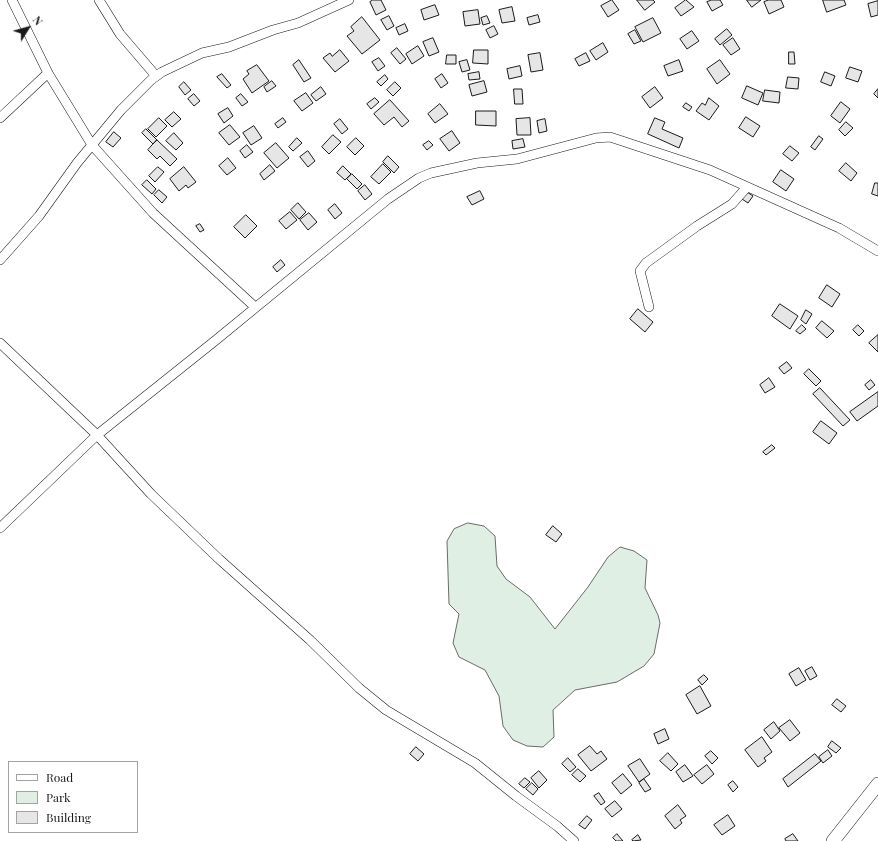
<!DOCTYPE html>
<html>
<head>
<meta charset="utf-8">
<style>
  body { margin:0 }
  #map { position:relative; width:878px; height:841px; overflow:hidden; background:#fff; font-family:"Playfair Display",serif }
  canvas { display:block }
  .legend { position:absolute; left:8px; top:761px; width:130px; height:72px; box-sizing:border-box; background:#fff; border:1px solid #a3a3a3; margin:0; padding:5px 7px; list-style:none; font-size:12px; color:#1a1a1a }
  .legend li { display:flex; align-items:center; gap:8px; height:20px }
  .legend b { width:20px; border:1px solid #a3a3a3 }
  .north { position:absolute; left:8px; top:8px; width:40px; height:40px; -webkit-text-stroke:3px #fff; paint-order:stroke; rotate:53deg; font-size:11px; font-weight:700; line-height:16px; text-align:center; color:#1a1a1a }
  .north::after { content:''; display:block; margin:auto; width:14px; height:18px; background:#1a1a1a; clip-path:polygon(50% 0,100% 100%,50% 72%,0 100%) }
</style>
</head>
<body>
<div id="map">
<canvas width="878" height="841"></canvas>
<ul class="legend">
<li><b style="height:5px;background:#fff"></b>Road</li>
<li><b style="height:11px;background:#e0efe3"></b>Park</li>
<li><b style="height:11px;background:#e6e6e6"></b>Building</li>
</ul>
<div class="north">N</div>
</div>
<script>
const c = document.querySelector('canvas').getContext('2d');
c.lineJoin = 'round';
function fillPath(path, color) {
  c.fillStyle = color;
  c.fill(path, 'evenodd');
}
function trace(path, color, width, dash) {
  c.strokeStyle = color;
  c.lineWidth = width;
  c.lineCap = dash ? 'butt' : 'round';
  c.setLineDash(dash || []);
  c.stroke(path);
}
const green = new Path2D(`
  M 468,523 L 484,526 L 495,536 L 497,566 L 506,579 L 530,597 L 555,629 L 588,587 L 608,557 L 620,547 L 634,551 L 647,560 L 645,588 L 658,615 L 660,623 L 654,654 L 644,666 L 617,682 L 575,690 L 553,710 L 554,737 L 543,747 L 527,746 L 513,740 L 503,726 L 499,696 L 485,670 L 459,657 L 453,643 L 459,614 L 449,604 L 447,541 L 454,529 Z`);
const building = new Path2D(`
  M 373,0 L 381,0 L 386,10 L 376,15 L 370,2 Z
  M 612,0 L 619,10 L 608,17 L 601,6 Z
  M 637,0 L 653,0 L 655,2 L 645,10 Z
  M 686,0 L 694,7 L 681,16 L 675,8 Z
  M 712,0 L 720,0 L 723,5 L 712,11 L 707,2 Z
  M 747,0 L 761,0 L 752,7 Z
  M 769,0 L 781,0 L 784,7 L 769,14 L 764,2 Z
  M 823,0 L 844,0 L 846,5 L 827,12 Z
  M 878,1 L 878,15 L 871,17 L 868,4 Z
  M 435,5 L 439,15 L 424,20 L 421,10 Z
  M 512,7 L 515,21 L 502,23 L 499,10 Z
  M 478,10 L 480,24 L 465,26 L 463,12 Z
  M 538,15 L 540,22 L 529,25 L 527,18 Z
  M 389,16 L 394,26 L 387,30 L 381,20 Z
  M 487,16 L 490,23 L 483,25 L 481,18 Z
  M 362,17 L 380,40 L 362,54 L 347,36 L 354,31 L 351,27 Z
  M 653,18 L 661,33 L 643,42 L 635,27 Z
  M 405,24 L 408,31 L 399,35 L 396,28 Z
  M 494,26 L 498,34 L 490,38 L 486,30 Z
  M 727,29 L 732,35 L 720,45 L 715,39 Z
  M 635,30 L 641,41 L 634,44 L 628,34 Z
  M 692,31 L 699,41 L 687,49 L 680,39 Z
  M 433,38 L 439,52 L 429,56 L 423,42 Z
  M 733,38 L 740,49 L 731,55 L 723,45 Z
  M 603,43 L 608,52 L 596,60 L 590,51 Z
  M 418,46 L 424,56 L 412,64 L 406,54 Z
  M 397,48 L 406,59 L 400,64 L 391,53 Z
  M 340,50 L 349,61 L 335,72 L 323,58 L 330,53 L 332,56 Z
  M 474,50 L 488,50 L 488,64 L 473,63 Z
  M 789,52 L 794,52 L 795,64 L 789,64 Z
  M 540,53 L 543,70 L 531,72 L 528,55 Z
  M 586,53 L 590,61 L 579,66 L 575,59 Z
  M 447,55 L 456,55 L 456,64 L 446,64 Z
  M 379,58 L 385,66 L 378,71 L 372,62 Z
  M 299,60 L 311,78 L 304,82 L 293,65 Z
  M 467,60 L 470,70 L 462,72 L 459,62 Z
  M 679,60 L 683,71 L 668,76 L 664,66 Z
  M 720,60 L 730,74 L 717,84 L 707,69 Z
  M 257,65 L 269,81 L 252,93 L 243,79 L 249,74 L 247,71 Z
  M 520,66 L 522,76 L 509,79 L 507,69 Z
  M 850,67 L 862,71 L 858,82 L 846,78 Z
  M 479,72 L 480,79 L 469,80 L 468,74 Z
  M 825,72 L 835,76 L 831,86 L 821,82 Z
  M 222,74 L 231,85 L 227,88 L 217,77 Z
  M 442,74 L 448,83 L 441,88 L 435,79 Z
  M 385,75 L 388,79 L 381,86 L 377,82 Z
  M 788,77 L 799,78 L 798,89 L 786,88 Z
  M 272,81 L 276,86 L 267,92 L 264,87 Z
  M 484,81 L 487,92 L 472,96 L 469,85 Z
  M 184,82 L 191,90 L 185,95 L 179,87 Z
  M 395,82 L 401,88 L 393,96 L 387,90 Z
  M 747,86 L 763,93 L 758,105 L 742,98 Z
  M 321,87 L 326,94 L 316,101 L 311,95 Z
  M 655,87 L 663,98 L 650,108 L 642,97 Z
  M 514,89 L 522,89 L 523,104 L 515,104 Z
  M 878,89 L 878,98 L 874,94 Z
  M 765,90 L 780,92 L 779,103 L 763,101 Z
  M 306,93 L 313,103 L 302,111 L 294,101 Z
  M 194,94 L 200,101 L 194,106 L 188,99 Z
  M 241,94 L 248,102 L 242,106 L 236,98 Z
  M 375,98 L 379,102 L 371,109 L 367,104 Z
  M 709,98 L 719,106 L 709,120 L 696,111 L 702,103 L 705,105 Z
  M 390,100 L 409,121 L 402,127 L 394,117 L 384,125 L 374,114 Z
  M 841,102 L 850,109 L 840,123 L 831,116 Z
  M 686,103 L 692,107 L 689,111 L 683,107 Z
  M 440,104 L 448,114 L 435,123 L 428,114 Z
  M 228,108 L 233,116 L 224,123 L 218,114 Z
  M 476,111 L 496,111 L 496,126 L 476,125 Z
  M 174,112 L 181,119 L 172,127 L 165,120 Z
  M 746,117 L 760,126 L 753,137 L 739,128 Z
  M 159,118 L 167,126 L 156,137 L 148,129 Z
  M 283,118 L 286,122 L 278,128 L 275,124 Z
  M 530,118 L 531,135 L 517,135 L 516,119 Z
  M 655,118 L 665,122 L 662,129 L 683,138 L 679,148 L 648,134 Z
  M 340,119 L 348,129 L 342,134 L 334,124 Z
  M 545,119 L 547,131 L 539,133 L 537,121 Z
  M 846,122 L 853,128 L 845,136 L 839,130 Z
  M 230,125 L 240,137 L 229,145 L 219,133 Z
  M 254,126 L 262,138 L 251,145 L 243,133 Z
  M 146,129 L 157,140 L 153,144 L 142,133 Z
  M 452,131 L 460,143 L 449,151 L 440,139 Z
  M 114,132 L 121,138 L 113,147 L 106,142 Z
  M 174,133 L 183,143 L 176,150 L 166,141 Z
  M 333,135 L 341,142 L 329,154 L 322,147 Z
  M 819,136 L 823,139 L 815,150 L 811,147 Z
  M 297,138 L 302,143 L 293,151 L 289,147 Z
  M 356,138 L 364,146 L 355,155 L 347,147 Z
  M 523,139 L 525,147 L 513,149 L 512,141 Z
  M 157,140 L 177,159 L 170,166 L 160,156 L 157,159 L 148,150 Z
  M 429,141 L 433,145 L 427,150 L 423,145 Z
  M 276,143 L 289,158 L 277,168 L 264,153 Z
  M 247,145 L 253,152 L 245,158 L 240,151 Z
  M 790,146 L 799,153 L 792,161 L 783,154 Z
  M 308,151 L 315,161 L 308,167 L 300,157 Z
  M 388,156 L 399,167 L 394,173 L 383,162 Z
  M 228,158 L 236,168 L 227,175 L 219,166 Z
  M 846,163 L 857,173 L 851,181 L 839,171 Z
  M 383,164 L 391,172 L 379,184 L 371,177 Z
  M 270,165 L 275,171 L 264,180 L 260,174 Z
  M 343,166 L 351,174 L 345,180 L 337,173 Z
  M 158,167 L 164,172 L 155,182 L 149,176 Z
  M 184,167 L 196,182 L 188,188 L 186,185 L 179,191 L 170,179 Z
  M 781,170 L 794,179 L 786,191 L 773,182 Z
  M 352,174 L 362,184 L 357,189 L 347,179 Z
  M 147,180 L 156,189 L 152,194 L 142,185 Z
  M 875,183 L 878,183 L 878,196 L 872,194 Z
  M 365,185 L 372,194 L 365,200 L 358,191 Z
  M 159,190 L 167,197 L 162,203 L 154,195 Z
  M 480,191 L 484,199 L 472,205 L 467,197 Z
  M 747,192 L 753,196 L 748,203 L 742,199 Z
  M 298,203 L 306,212 L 299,219 L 291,210 Z
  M 335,204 L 342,213 L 335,219 L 328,210 Z
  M 290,212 L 297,220 L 286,229 L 279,221 Z
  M 309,213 L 317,222 L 308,230 L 300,220 Z
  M 246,215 L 257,226 L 245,238 L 234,227 Z
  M 200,224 L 204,230 L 200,232 L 196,226 Z
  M 281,260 L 285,265 L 277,272 L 273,267 Z
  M 827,285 L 840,294 L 832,307 L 819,298 Z
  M 780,304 L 798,316 L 790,329 L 772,316 Z
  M 638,309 L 653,322 L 645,332 L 630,319 Z
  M 806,310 L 812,314 L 806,324 L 801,320 Z
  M 822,321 L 834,331 L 827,338 L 816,328 Z
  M 802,325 L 806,329 L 800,334 L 796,331 Z
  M 858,325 L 864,331 L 859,336 L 853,330 Z
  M 878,335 L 878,352 L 869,343 Z
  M 787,362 L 792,368 L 784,374 L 779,368 Z
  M 809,369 L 821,381 L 816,386 L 804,374 Z
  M 769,378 L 775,387 L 765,393 L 760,385 Z
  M 871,380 L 875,385 L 869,390 L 865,385 Z
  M 820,388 L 850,420 L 843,426 L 813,394 Z
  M 878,392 L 878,406 L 857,421 L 850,412 Z
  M 821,421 L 837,433 L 829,444 L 813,432 Z
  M 772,445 L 775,448 L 766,455 L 763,452 Z
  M 553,526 L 562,534 L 556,542 L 546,535 Z
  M 812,667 L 817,676 L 810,680 L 805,671 Z
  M 799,668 L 806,680 L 796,686 L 789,674 Z
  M 704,675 L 708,679 L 702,685 L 698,680 Z
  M 700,686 L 711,706 L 697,714 L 686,695 Z
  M 837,699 L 846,706 L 841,712 L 832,705 Z
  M 790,720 L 800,733 L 790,741 L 779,728 Z
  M 774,722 L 780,731 L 771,739 L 764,730 Z
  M 665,729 L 669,739 L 658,744 L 654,734 Z
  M 762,737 L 772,752 L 764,758 L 766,761 L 758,767 L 745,750 Z
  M 832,741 L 841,748 L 836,753 L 828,747 Z
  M 590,746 L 597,754 L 601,751 L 607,759 L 591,771 L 578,755 Z
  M 416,747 L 424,754 L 418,761 L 410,754 Z
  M 828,750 L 832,756 L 823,763 L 819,757 Z
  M 711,751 L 718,758 L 712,764 L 705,756 Z
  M 668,753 L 678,764 L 671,771 L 660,761 Z
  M 815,754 L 821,761 L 788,787 L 783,779 Z
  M 568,758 L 576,767 L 570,772 L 562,764 Z
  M 640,759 L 650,774 L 639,782 L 628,766 Z
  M 685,765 L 693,776 L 683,782 L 676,772 Z
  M 707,765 L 714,774 L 702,784 L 694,775 Z
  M 578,769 L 586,776 L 580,782 L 572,775 Z
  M 539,771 L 547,780 L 539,788 L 531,778 Z
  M 623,774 L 632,785 L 621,794 L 612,783 Z
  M 525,778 L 530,782 L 524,788 L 519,784 Z
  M 644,779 L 651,789 L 645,792 L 639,783 Z
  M 733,781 L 738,787 L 733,792 L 728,785 Z
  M 532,783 L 538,789 L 533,795 L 526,789 Z
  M 599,793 L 605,802 L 601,805 L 594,796 Z
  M 615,801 L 622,809 L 612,817 L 605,809 Z
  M 678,805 L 686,816 L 680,820 L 682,823 L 675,829 L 665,816 Z
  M 728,815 L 735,826 L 722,835 L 714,825 Z
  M 587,816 L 592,820 L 585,829 L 579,825 Z
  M 617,834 L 623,841 L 616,841 L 613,838 Z
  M 793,834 L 798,841 L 786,841 L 785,839 Z
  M 638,835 L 641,840 L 633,841 L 632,840 Z`);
const street = new Path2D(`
  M 12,0 L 48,73 L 92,145 L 153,213 L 255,307
  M 99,0 L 120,34 L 156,76
  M 0,118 L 48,73
  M 0,260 L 39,216 L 77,163 L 121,110 L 151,80 L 162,72 L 202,53 L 229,47 L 273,30 L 298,23 L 349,0
  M 649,307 L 640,271 L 646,263 L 697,226 L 732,204 L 747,187
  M 0,343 L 97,435 L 151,494 L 219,559 L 310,640 L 359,688 L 386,710 L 475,763 L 516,796 L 557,826 L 574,841
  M 0,528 L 97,435 L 216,340 L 388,199 L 419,178 L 431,173 L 477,163 L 517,159 L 596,138 L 610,137 L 710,170 L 839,228 L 878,251`);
const secondary = new Path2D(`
  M 833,841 L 878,784`);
fillPath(green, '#e0efe3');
trace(green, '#6a6a6a', 1);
fillPath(building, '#e6e6e6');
trace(building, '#1a1a1a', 1);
trace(street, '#1a1a1a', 10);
trace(secondary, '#1a1a1a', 14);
trace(street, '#fff', 9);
trace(secondary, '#fff', 13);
</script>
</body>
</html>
